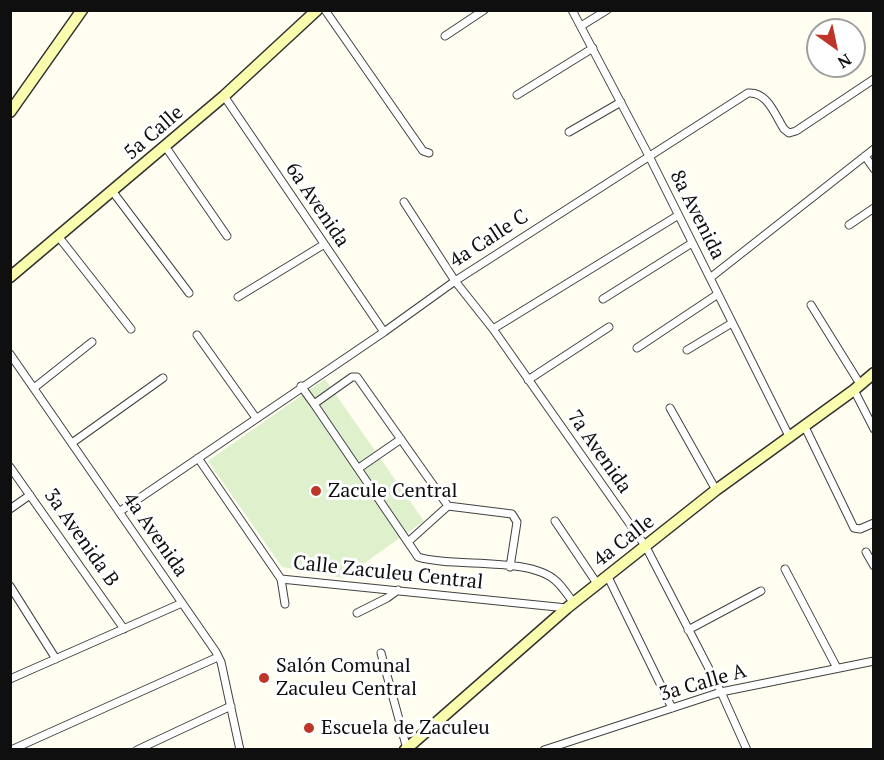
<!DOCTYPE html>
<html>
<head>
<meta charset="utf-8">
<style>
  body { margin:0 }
  #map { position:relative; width:884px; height:760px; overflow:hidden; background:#fffef1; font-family:"PT Serif",serif }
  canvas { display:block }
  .frame { position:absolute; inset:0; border:12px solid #0f0f0f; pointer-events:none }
  .north { position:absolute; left:806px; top:18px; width:60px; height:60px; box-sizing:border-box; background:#fff; border:2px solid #9f9f9f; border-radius:50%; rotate:147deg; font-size:16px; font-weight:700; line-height:24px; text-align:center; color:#0f0f0f }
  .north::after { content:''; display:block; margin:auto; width:21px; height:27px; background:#bd3629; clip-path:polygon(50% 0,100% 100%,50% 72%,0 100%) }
</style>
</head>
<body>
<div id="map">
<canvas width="884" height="760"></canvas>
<div class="frame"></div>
<div class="north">N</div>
</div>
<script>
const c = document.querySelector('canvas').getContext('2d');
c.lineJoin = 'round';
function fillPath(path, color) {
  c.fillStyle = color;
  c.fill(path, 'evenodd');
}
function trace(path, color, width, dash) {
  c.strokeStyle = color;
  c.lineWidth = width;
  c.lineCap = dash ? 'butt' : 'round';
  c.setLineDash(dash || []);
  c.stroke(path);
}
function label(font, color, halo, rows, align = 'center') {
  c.font = font + ' "PT Serif",serif';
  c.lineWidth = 6;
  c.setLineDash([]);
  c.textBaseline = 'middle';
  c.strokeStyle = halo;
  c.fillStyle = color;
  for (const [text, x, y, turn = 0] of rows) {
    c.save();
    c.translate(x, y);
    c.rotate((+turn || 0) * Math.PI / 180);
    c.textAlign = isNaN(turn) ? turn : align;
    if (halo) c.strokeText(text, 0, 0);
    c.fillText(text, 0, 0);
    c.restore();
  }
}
const pitch = new Path2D(`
  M 325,379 L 424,521 L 343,578 L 282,567 L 208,461 Z`);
const street = new Path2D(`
  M 325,10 L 423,151 L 429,153
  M 572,10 L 649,156 L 789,436
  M 581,26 L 607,10
  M 445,36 L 484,10
  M 517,95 L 593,48
  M 224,96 L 384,332
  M 569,132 L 621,102
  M 165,146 L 227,236
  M 865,156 L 874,169
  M 113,192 L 189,293
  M 404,202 L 455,281 L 493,329 L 646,547 L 721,692 L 747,750
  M 849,225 L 874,208
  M 58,236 L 131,329
  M 710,278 L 874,149
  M 238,297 L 323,245
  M 603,299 L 692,243
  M 811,305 L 860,384
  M 493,329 L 677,216
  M 197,335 L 256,418
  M 637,348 L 718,294
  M 687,350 L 732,323
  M 10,354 L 216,652 L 221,662 L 240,750
  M 528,380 L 609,327
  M 301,386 L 314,404
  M 34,388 L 92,342
  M 854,390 L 874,429
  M 670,408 L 716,490
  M 804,425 L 854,528 L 860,529 L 874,523
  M 72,443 L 163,378
  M 198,458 L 281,579 L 567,608
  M 10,467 L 124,629
  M 359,468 L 401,439
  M 10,509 L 30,495
  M 119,512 L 384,332 L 455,281 L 748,93 C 767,91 775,115 784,129 L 789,133 L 796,131 L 874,79
  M 555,521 L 598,585
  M 408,542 L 448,506
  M 866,552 L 874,566
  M 510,567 L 517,522 L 512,514 L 448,506 L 357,377 L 352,377 L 314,404 L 418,557 C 453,568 530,556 556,581 C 563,587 568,596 574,603
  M 785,569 L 837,668
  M 608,577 L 672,708
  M 281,579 L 285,604
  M 10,586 L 56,659
  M 357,613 L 387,598 L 398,590
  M 688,630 L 761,591
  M 381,653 L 407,749
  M 10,679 L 182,603
  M 11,750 L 218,657
  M 137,750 L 231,706
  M 544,750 L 721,692 L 874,661`);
const secondary = new Path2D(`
  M 10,112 L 82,10
  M 10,277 L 224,96 L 317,10
  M 405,750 L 567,608 L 716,490 L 854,390 L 874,373`);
const markers = [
  [316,491,6,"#bd3629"],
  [264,678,6,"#bd3629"],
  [309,728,6,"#bd3629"]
];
const streetNames = [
  ["5a Calle",154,133,-41],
  ["6a Avenida",317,205,56],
  ["8a Avenida",697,215,63],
  ["4a Calle C",489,239,-33],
  ["7a Avenida",599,452,55],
  ["4a Avenida",155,535,55],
  ["3a Avenida B",81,538,55],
  ["4a Calle",624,541,-38],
  ["Calle Zaculeu Central",388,573,6],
  ["3a Calle A",703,683,-16]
];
const poiNames = [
  ["Zacule Central",328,491],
  ["Salón Comunal",276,666],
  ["Zaculeu Central",276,689],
  ["Escuela de Zaculeu",321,728]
];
fillPath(pitch, '#dff0cd');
trace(street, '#424242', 9);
trace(secondary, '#313131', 13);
trace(street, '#fff', 7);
trace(secondary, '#fbfdae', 10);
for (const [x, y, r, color] of markers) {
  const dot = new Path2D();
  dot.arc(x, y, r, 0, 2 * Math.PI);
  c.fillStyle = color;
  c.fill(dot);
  trace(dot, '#fff', 2);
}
label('20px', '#0f0f0f', '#fff', streetNames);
label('20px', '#0f0f0f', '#fff', poiNames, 'left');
</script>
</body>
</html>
